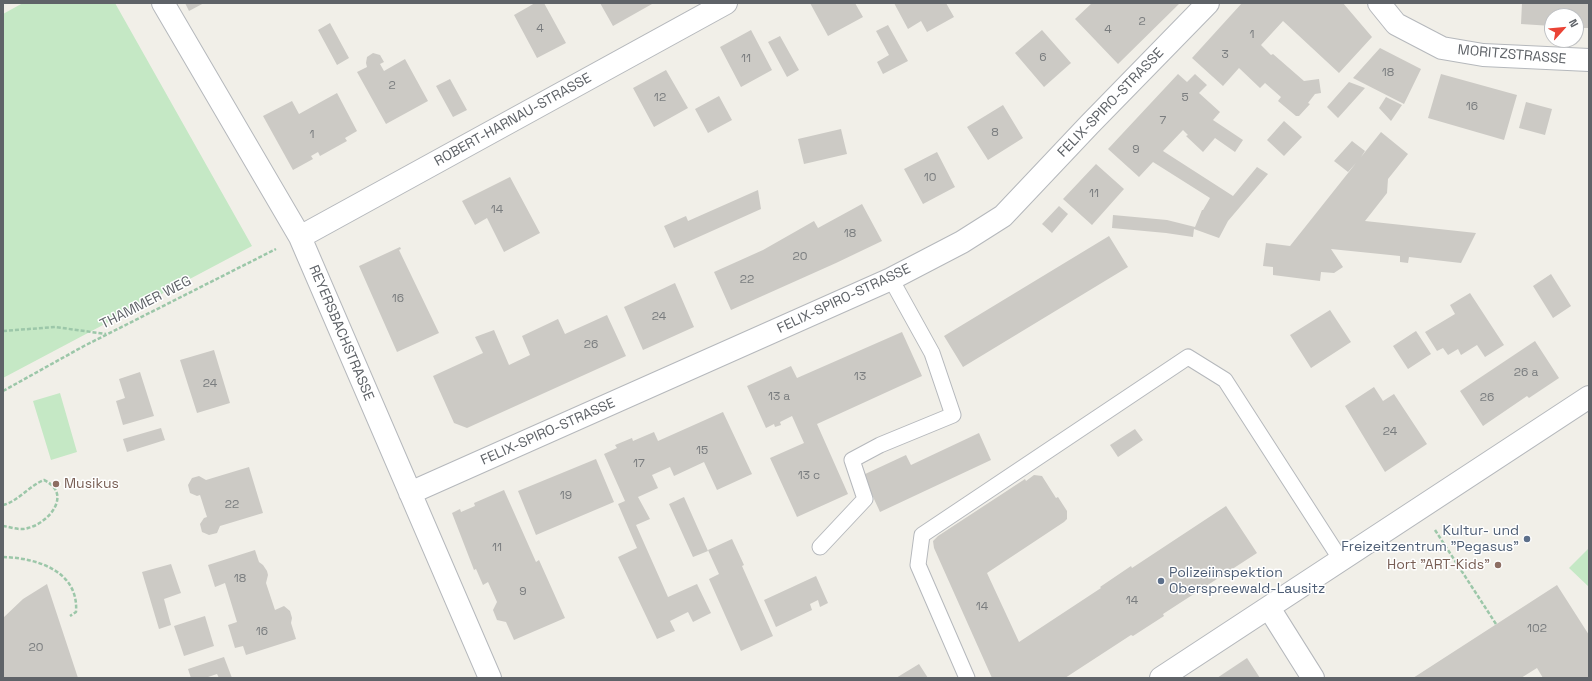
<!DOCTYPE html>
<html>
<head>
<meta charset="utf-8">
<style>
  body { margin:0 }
  #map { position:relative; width:1592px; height:681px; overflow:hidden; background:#f1efe8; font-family:"Space Grotesk",sans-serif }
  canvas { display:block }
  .frame { position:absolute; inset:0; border:4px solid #5f6368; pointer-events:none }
  .north { position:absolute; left:1544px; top:8px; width:40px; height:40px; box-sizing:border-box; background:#fff; border:1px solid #bfc1c3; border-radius:50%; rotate:63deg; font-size:11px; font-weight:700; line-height:16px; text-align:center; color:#5f6368 }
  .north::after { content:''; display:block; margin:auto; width:14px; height:18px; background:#ea4335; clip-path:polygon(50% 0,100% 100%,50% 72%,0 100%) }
</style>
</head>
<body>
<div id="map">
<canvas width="1592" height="681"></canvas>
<div class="frame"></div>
<div class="north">N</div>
</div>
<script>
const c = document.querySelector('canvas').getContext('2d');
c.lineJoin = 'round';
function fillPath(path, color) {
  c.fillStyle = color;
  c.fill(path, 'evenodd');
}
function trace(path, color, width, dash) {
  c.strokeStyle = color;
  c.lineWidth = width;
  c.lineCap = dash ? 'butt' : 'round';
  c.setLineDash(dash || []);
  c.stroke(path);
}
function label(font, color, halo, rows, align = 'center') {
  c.font = font + ' "Space Grotesk",sans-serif';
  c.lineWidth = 3;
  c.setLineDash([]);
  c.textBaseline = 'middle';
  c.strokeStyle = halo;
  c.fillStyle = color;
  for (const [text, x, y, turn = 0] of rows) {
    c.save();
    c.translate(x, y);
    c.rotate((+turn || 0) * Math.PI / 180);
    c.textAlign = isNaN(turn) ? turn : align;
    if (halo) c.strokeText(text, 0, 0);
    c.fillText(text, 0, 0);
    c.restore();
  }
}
const green = new Path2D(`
  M 23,3 L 115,3 L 252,246 L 3,378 L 3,14 Z
  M 60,393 L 77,452 L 51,460 L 33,401 Z
  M 1589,548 L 1589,587 L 1569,568 Z`);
const building = new Path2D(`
  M 185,3 L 204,3 L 189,11 Z
  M 535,3 L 544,3 L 566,43 L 537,58 L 514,15 Z
  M 600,3 L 651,3 L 652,4 L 613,26 Z
  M 810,3 L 855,3 L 863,17 L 828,36 Z
  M 894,3 L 946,3 L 954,17 L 927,32 L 921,21 L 908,29 Z
  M 1092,3 L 1106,4 L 1180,3 L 1118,64 L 1075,19 Z
  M 1242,3 L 1343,3 L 1372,37 L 1339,73 L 1283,21 L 1261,45 L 1271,55 L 1273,54 L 1304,81 L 1319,79 L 1321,93 L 1315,94 L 1308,103 L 1310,104 L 1299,116 L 1296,116 L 1278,101 L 1281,97 L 1265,83 L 1260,88 L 1239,68 L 1223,86 L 1192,58 Z
  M 1522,3 L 1589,3 L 1589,28 L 1576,28 L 1576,16 L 1552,16 L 1552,26 L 1521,24 Z
  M 330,23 L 349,58 L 337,65 L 318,30 Z
  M 888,25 L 908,61 L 883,74 L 877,62 L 889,55 L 876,31 Z
  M 751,30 L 772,70 L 741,87 L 720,47 Z
  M 1042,30 L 1071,63 L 1044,87 L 1015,53 Z
  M 780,36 L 799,70 L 787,77 L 768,42 Z
  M 1380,48 L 1421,69 L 1404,104 L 1353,78 Z
  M 373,53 L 380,55 L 384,62 L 380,64 L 384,71 L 405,59 L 428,101 L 386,124 L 357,72 L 367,67 L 366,63 L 367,57 Z
  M 666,70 L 688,108 L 654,127 L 633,88 Z
  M 1178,74 L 1187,82 L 1195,74 L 1207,85 L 1199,93 L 1220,112 L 1213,120 L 1243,140 L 1235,152 L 1215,138 L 1203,152 L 1186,136 L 1188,135 L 1183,130 L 1163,151 L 1233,196 L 1257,167 L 1268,174 L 1228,221 L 1219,238 L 1194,229 L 1193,237 L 1166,233 L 1112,228 L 1113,215 L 1167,220 L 1195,227 L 1202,210 L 1203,210 L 1210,198 L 1153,162 L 1139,177 L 1108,149 Z
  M 1441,74 L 1517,95 L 1504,140 L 1428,118 Z
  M 450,79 L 467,110 L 453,117 L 436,86 Z
  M 1349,82 L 1365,88 L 1338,118 L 1327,107 Z
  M 337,93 L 357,131 L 345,138 L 347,141 L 320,156 L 318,152 L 311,156 L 313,159 L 293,170 L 263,116 L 292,101 L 299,114 Z
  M 719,96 L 732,120 L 708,133 L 695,109 Z
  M 1386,97 L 1402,105 L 1391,121 L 1379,108 Z
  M 1526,102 L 1552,109 L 1545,135 L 1519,128 Z
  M 1003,105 L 1023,138 L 988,160 L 967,127 Z
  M 1284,121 L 1302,137 L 1284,156 L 1267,140 Z
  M 841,129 L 847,154 L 804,164 L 798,139 Z
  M 1381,132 L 1408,154 L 1388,179 L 1387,193 L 1365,221 L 1476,233 L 1461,263 L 1409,257 L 1408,263 L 1400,262 L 1400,256 L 1331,249 L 1343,267 L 1334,273 L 1321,272 L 1320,281 L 1273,275 L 1273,267 L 1263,266 L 1266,243 L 1290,246 L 1356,163 L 1348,172 L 1334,161 L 1352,141 L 1365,151 L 1361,157 Z
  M 937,152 L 955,187 L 923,204 L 904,169 Z
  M 1096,164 L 1124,189 L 1092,225 L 1063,199 Z
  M 510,177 L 540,233 L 504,252 L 487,218 L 475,225 L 462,201 Z
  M 758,190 L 761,209 L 674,248 L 664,226 L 686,216 L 688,221 Z
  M 862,204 L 882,241 L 836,263 L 731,310 L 714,272 L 763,250 L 814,221 L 818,228 Z
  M 1059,206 L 1068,214 L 1052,233 L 1042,224 Z
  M 1109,236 L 1128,267 L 963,367 L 944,336 Z
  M 400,247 L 401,249 L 399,250 L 439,333 L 397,352 L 359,266 Z
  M 1551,274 L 1571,306 L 1553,318 L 1533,286 Z
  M 675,283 L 694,327 L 643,350 L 624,307 Z
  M 1470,293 L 1504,345 L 1485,357 L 1477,345 L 1461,355 L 1458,349 L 1448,355 L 1443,348 L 1437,351 L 1425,332 L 1455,314 L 1450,305 Z
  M 1330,310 L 1351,342 L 1311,368 L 1290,335 Z
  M 607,315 L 626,356 L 467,428 L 454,423 L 433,376 L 483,353 L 475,337 L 494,330 L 509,365 L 530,355 L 522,336 L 558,319 L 565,334 Z
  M 1416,331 L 1431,354 L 1408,369 L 1393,346 Z
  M 902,332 L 922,376 L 817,424 L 848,494 L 797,517 L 770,458 L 804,443 L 792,416 L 780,422 L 781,425 L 775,427 L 774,424 L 766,428 L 747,386 L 791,366 L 797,378 Z
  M 1535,341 L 1559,378 L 1529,398 L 1527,396 L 1483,426 L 1460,391 Z
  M 214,350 L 230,403 L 197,413 L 180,360 Z
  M 140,372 L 154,416 L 123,425 L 116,401 L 125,398 L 119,379 Z
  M 1374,387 L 1383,401 L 1394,394 L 1427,444 L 1385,472 L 1345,406 Z
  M 723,412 L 752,474 L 717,490 L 704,462 L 674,476 L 670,467 L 652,475 L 658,488 L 638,497 L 650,519 L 636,525 L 668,597 L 697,584 L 711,613 L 693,622 L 688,612 L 670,621 L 675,631 L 657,639 L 618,557 L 637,548 L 618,504 L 625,501 L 604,454 L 617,448 L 615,445 L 632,438 L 633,441 L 654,432 L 658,441 Z
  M 161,428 L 165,440 L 127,452 L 123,439 Z
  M 1135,429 L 1143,440 L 1118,457 L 1110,445 Z
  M 979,433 L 991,460 L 880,512 L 863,475 L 906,455 L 911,465 Z
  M 596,459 L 614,502 L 536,535 L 518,491 Z
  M 249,467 L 263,513 L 220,526 L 217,533 L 209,535 L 202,532 L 200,524 L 204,518 L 207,517 L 200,495 L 197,496 L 190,493 L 188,485 L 192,478 L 199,476 L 206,480 Z
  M 1034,475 L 1042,476 L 1056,498 L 1058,497 L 1067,511 L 1067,519 L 1064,522 L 987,573 L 1019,642 L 1101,588 L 1100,587 L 1131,566 L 1132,568 L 1226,506 L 1257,553 L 1163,614 L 1164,616 L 1133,636 L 1131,635 L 1065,678 L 992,678 L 934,548 L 933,541 L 938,536 L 1025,479 L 1026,481 Z
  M 504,490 L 536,562 L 539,560 L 565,618 L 514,640 L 506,622 L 497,620 L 493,610 L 497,602 L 488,582 L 483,585 L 476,569 L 474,570 L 452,513 L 460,509 L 461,512 L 475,506 L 474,503 Z
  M 684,497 L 708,551 L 693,557 L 669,504 Z
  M 732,539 L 744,565 L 742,566 L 773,636 L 741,651 L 709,579 L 719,574 L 708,550 Z
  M 255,550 L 259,562 L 263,565 L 267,571 L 268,575 L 266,583 L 275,610 L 284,606 L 290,611 L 292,618 L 291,623 L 296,639 L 246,655 L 243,646 L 235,648 L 228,625 L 237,622 L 225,583 L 215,587 L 208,565 Z
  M 171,564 L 181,593 L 164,599 L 171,625 L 159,629 L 142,572 Z
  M 816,576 L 828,603 L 820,607 L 818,600 L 810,604 L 812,610 L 776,627 L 764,600 Z
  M 47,584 L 78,678 L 3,678 L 3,618 L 23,599 Z
  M 1557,585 L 1589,635 L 1589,678 L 1543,678 L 1537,668 L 1521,678 L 1413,678 Z
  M 205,616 L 214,646 L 184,656 L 174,626 Z
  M 224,657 L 232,678 L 219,678 L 217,674 L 205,678 L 191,678 L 188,669 Z
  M 1247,658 L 1260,678 L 1217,678 Z
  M 919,664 L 928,678 L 896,678 Z`);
const path = new Path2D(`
  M 3,331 L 55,327 L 106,334
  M 3,391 L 84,346 L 276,249
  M 3,505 C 17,502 29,486 44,480 C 73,494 49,523 28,528 C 20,531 11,527 3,526
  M 1435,530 L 1496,624
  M 3,557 C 37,558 79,571 76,612 L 70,616`);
const lane = new Path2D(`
  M 820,547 L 865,499 L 852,460 L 880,445 L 953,415 L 932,353 L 891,279
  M 967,678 L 918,565 L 922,535 L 1188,357 L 1225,380 L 1341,560`);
const street = new Path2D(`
  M 163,3 L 300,237 L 490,678
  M 1379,3 L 1396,24 L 1442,48 L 1483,55 L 1589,60
  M 300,237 L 726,3
  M 410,493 L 891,279 L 962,242 L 1003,216 L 1089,125 L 1208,3
  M 1269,608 L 1313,678
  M 1161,678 L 1589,397`);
const markers = [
  [56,484,4,"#8d6e63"],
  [1527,539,4,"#5c6f8a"],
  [1498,565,4,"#8d6e63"],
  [1161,581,4,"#5c6f8a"]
];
const numberNames = [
  ["2",1142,22],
  ["4",540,29],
  ["4",1108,30],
  ["1",1252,35],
  ["3",1225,55],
  ["6",1043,58],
  ["11",746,59],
  ["18",1388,73],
  ["2",392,86],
  ["12",660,98],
  ["5",1185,98],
  ["16",1472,107],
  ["7",1163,121],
  ["8",995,133],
  ["1",312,135],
  ["9",1136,150],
  ["10",930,178],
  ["11",1094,194],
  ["14",497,210],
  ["18",850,234],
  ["20",800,257],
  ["22",747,280],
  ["16",398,299],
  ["24",659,317],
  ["26",591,345],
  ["26 a",1526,373],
  ["13",860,377],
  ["24",210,384],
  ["13 a",779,397],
  ["26",1487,398],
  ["24",1390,432],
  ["15",702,451],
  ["17",639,464],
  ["13 c",809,476],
  ["19",566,496],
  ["22",232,505],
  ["11",497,548],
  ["18",240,579],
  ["9",523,592],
  ["14",1132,601],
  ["14",982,607],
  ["102",1537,629],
  ["16",262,632],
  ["20",36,648]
];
const streetNames = [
  ["MORITZSTRASSE",1512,55,5],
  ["FELIX-SPIRO-STRASSE",1111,103,-46],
  ["ROBERT-HARNAU-STRASSE",513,120,-29],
  ["FELIX-SPIRO-STRASSE",844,299,-25],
  ["THAMMER WEG",146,303,-27],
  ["REYERSBACHSTRASSE",341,333,67],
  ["FELIX-SPIRO-STRASSE",548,432,-24]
];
const educationNames = [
  ["Musikus",64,484],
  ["Hort \"ART-Kids\"",1490,565,"right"]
];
const serviceNames = [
  ["Kultur- und",1519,531],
  ["Freizeitzentrum \"Pegasus\"",1519,547],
  ["Polizeiinspektion",1169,573,"left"],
  ["Oberspreewald-Lausitz",1169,589,"left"]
];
fillPath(green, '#c5e8c5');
fillPath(building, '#cccac5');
trace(lane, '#b5b8bc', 17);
trace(street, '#b5b8bc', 24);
trace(path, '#9cc7a9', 2.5, [4, 2]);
trace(lane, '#fff', 15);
trace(street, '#fff', 22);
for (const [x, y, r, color] of markers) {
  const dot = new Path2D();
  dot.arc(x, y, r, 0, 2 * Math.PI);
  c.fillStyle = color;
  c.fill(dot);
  trace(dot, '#fff', 1.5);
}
label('12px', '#7a7d7f', null, numberNames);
label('14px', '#5f6368', '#fff', streetNames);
label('14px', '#785e54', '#fff', educationNames, 'left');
label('14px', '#4e5e75', '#fff', serviceNames, 'right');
</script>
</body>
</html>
